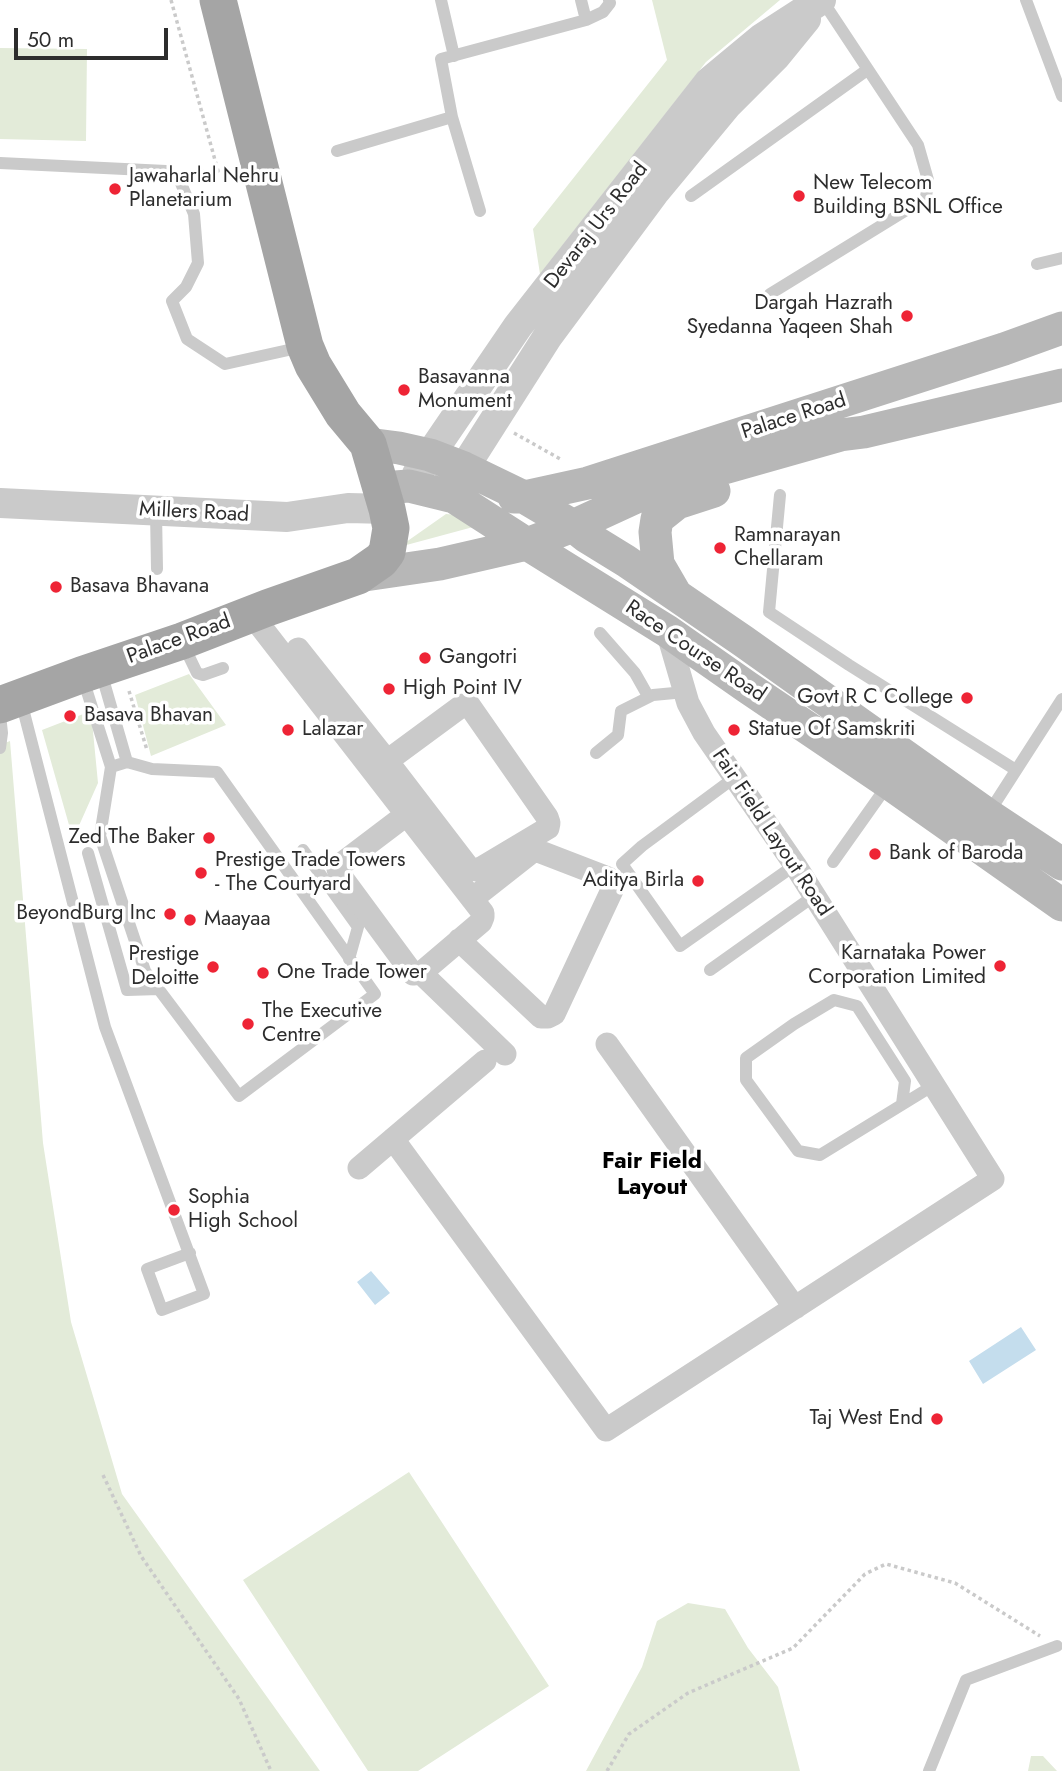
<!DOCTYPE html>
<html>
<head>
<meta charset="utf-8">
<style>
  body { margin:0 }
  #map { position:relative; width:1062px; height:1771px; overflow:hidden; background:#fff; font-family:Jost,sans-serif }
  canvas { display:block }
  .scale { position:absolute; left:14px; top:28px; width:154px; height:32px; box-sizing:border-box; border:4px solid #2d2d2d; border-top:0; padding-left:9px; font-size:21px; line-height:24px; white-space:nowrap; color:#2d2d2d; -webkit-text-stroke:5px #fff; paint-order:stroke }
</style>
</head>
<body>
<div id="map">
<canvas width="1062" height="1771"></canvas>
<div class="scale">50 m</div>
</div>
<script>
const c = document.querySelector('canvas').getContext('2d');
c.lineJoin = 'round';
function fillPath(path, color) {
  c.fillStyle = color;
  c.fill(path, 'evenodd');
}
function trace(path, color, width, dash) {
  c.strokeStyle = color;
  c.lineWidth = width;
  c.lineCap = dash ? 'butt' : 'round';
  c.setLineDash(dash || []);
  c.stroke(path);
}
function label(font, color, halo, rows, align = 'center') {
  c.font = font + ' Jost,sans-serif';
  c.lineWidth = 7;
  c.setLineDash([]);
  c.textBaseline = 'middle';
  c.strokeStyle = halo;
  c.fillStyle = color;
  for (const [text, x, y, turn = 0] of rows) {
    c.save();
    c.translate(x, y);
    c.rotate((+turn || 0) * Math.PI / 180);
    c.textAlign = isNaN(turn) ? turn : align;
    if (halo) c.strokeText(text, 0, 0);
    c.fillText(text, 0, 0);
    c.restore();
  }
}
const green = new Path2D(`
  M 652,0 L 780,0 L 706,62 L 540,274 L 533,229 L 667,60 Z
  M 0,48 L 87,49 L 86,141 L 0,139 Z
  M 446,514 L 458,515 L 488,523 L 399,547 Z
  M 189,674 L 226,725 L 151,756 L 135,695 Z
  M 91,711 L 98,783 L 73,839 L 42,730 Z
  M 10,741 L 43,1143 L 71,1322 L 122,1494 L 320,1771 L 0,1771 L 0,745 Z
  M 409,1472 L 549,1686 L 418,1771 L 368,1771 L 243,1580 Z
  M 688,1603 L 725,1609 L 748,1648 L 778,1687 L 800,1771 L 586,1771 L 642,1667 L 657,1621 Z
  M 1031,1756 L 1043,1756 L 1057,1771 L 1028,1771 Z`);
const water = new Path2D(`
  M 371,1271 L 390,1293 L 375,1305 L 357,1282 Z
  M 1021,1327 L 1036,1350 L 983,1384 L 969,1361 Z`);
const path = new Path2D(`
  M 171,0 L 218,171 L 191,171
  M 514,433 L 562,460
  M 129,691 L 147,750
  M 103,1475 L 141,1556 L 239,1699 L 271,1771
  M 607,1771 L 629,1734 L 688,1693 L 793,1648 L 865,1574 L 886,1564 L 955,1583 L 1040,1636`);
const service = new Path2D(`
  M 441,0 L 454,56
  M 581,0 L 586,20
  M 1026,0 L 1062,96
  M 452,117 L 480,211
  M 337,151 L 452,117 L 441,59 L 586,20 L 603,12 L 610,3 L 609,0
  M 0,163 L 166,171 L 180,181 L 194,214 L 198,263 L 186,287 L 172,301 L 187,339 L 225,364 L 302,347
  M 691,196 L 867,70
  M 1037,264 L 1062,258
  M 770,294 L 926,198 L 928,180 L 918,145 L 822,0
  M 780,495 L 769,612 L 849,665 L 1016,770
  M 156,512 L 157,569
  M 600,633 L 635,673 L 648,696
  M 183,644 L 197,673 L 203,675 L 223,668
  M 101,672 L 127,762
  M 83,679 L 111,767 L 100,836 L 145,971 L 239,1096 L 375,994 L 217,772 L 152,769 L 127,762 L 111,767
  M 21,701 L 105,1027 L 204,1294 L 162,1310 L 147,1269 L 190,1253
  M 0,715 L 2,733 L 0,748
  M 596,753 L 618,735 L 621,711 L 653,695 L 685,692
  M 734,778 L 642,846 L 622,864 L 680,946 L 795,865
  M 988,814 L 1062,699
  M 303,850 L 358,927 L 349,959
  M 88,853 L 127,990 L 159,989
  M 833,862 L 889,783
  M 710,970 L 814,896
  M 902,1104 L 905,1081 L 857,1006 L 834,1000 L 794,1024 L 746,1058 L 746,1080 L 798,1151 L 820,1155 L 934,1085
  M 929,1771 L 966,1680 L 1057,1646`);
const minor = new Path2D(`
  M 251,614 L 483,913 L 483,917 L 481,922 L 421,973 L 413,974 L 340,875 L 338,869 L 340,865 L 406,815
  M 298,649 L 387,761 L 469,868 L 476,870 L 481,868 L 548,828 L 549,823 L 547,817 L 469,705 L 463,705 L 387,761
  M 459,940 L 541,1017 L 548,1017 L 554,1014 L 613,888 L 613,882 L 608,878 L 538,851 L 533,851 L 472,899
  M 421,973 L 505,1054
  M 607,1044 L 795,1308
  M 393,1139 L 606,1430 L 993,1179 L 795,865 L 704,733 L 688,703 L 667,631
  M 359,1168 L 485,1061`);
const tertiary = new Path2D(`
  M 417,474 L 518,326 L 709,82 L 762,38 L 821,0
  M 448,483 L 464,468 L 548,336 L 654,193 L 727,105 L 775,57 L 806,19
  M 0,503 L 287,517 L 348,508 L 387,509`);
const secondary = new Path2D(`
  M 368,444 L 399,448 L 430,455 L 464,468 L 524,497 L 573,526 L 587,537 L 626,561 L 743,641 L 988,815 L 1062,864
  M 381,488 L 409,486 L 454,497 L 527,544 L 667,631 L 747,687 L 889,783 L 1062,905
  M 514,497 L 524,497 L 588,483 L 1004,349 L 1062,328
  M 358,576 L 440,564 L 527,544 L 573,526 L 660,486 L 840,435 L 864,432 L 1062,385
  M 676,595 L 658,564 L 655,532 L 657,519 L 677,503 L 714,491`);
const primary = new Path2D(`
  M 0,705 L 81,675 L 182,641 L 267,608 L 358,576 L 381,560 L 387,552 L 391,528 L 387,509 L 368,444 L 343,414 L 313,365 L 305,346 L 218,0`);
const markers = [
  [115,189,7,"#ee2435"],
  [799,196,7,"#ee2435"],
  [907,316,7,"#ee2435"],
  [404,390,7,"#ee2435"],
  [720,548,7,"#ee2435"],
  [56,587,7,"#ee2435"],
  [425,658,7,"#ee2435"],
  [389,689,7,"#ee2435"],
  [967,698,7,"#ee2435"],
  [70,716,7,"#ee2435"],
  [288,730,7,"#ee2435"],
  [734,730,7,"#ee2435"],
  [209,838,7,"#ee2435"],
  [875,854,7,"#ee2435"],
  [201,873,7,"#ee2435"],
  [698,881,7,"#ee2435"],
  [170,914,7,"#ee2435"],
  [190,920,7,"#ee2435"],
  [1000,966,7,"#ee2435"],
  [213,967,7,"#ee2435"],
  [263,973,7,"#ee2435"],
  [248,1024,7,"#ee2435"],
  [174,1210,7,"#ee2435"],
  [937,1419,7,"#ee2435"]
];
const poiNames = [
  ["Jawaharlal Nehru",129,177],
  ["Planetarium",129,201],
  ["New Telecom",813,184],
  ["Building BSNL Office",813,208],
  ["Dargah Hazrath",893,304,"right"],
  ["Syedanna Yaqeen Shah",893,328,"right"],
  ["Basavanna",418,378],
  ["Monument",418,402],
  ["Ramnarayan",734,536],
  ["Chellaram",734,560],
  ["Basava Bhavana",70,587],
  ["Gangotri",439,658],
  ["High Point IV",403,689],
  ["Govt R C College",953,698,"right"],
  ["Basava Bhavan",84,716],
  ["Lalazar",302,730],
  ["Statue Of Samskriti",748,730],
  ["Zed The Baker",195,838,"right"],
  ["Bank of Baroda",889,854],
  ["Prestige Trade Towers",215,861],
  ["- The Courtyard",215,885],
  ["Aditya Birla",684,881,"right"],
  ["BeyondBurg Inc",156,914,"right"],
  ["Maayaa",204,920],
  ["Karnataka Power",986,954,"right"],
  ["Corporation Limited",986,978,"right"],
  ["Prestige",199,955,"right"],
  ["Deloitte",199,979,"right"],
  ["One Trade Tower",277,973],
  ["The Executive",262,1012],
  ["Centre",262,1036],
  ["Sophia",188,1198],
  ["High School",188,1222],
  ["Taj West End",923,1419,"right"]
];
const streetNames = [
  ["Devaraj Urs Road",597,226,-52],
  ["Palace Road",794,417,-18],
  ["Millers Road",194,513,3],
  ["Palace Road",179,640,-20],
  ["Race Course Road",695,652,34],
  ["Fair Field Layout Road",771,833,56]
];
const neighbourhoodNames = [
  ["Fair Field",652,1162],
  ["Layout",652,1188]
];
fillPath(green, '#e3ebd9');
fillPath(water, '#c4dded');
trace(path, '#cacaca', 3.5, [3.5, 3.5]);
trace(service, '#cacaca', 12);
trace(minor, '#cacaca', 23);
trace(tertiary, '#cacaca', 30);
trace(secondary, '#b7b7b7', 33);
trace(primary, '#a5a5a5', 37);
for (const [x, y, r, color] of markers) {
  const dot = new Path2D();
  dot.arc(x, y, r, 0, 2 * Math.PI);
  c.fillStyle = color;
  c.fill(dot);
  trace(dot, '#fff', 2.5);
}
label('21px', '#2d2d2d', '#fff', poiNames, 'left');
label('21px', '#2d2d2d', '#fff', streetNames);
label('bold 23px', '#000', '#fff', neighbourhoodNames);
</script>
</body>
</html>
